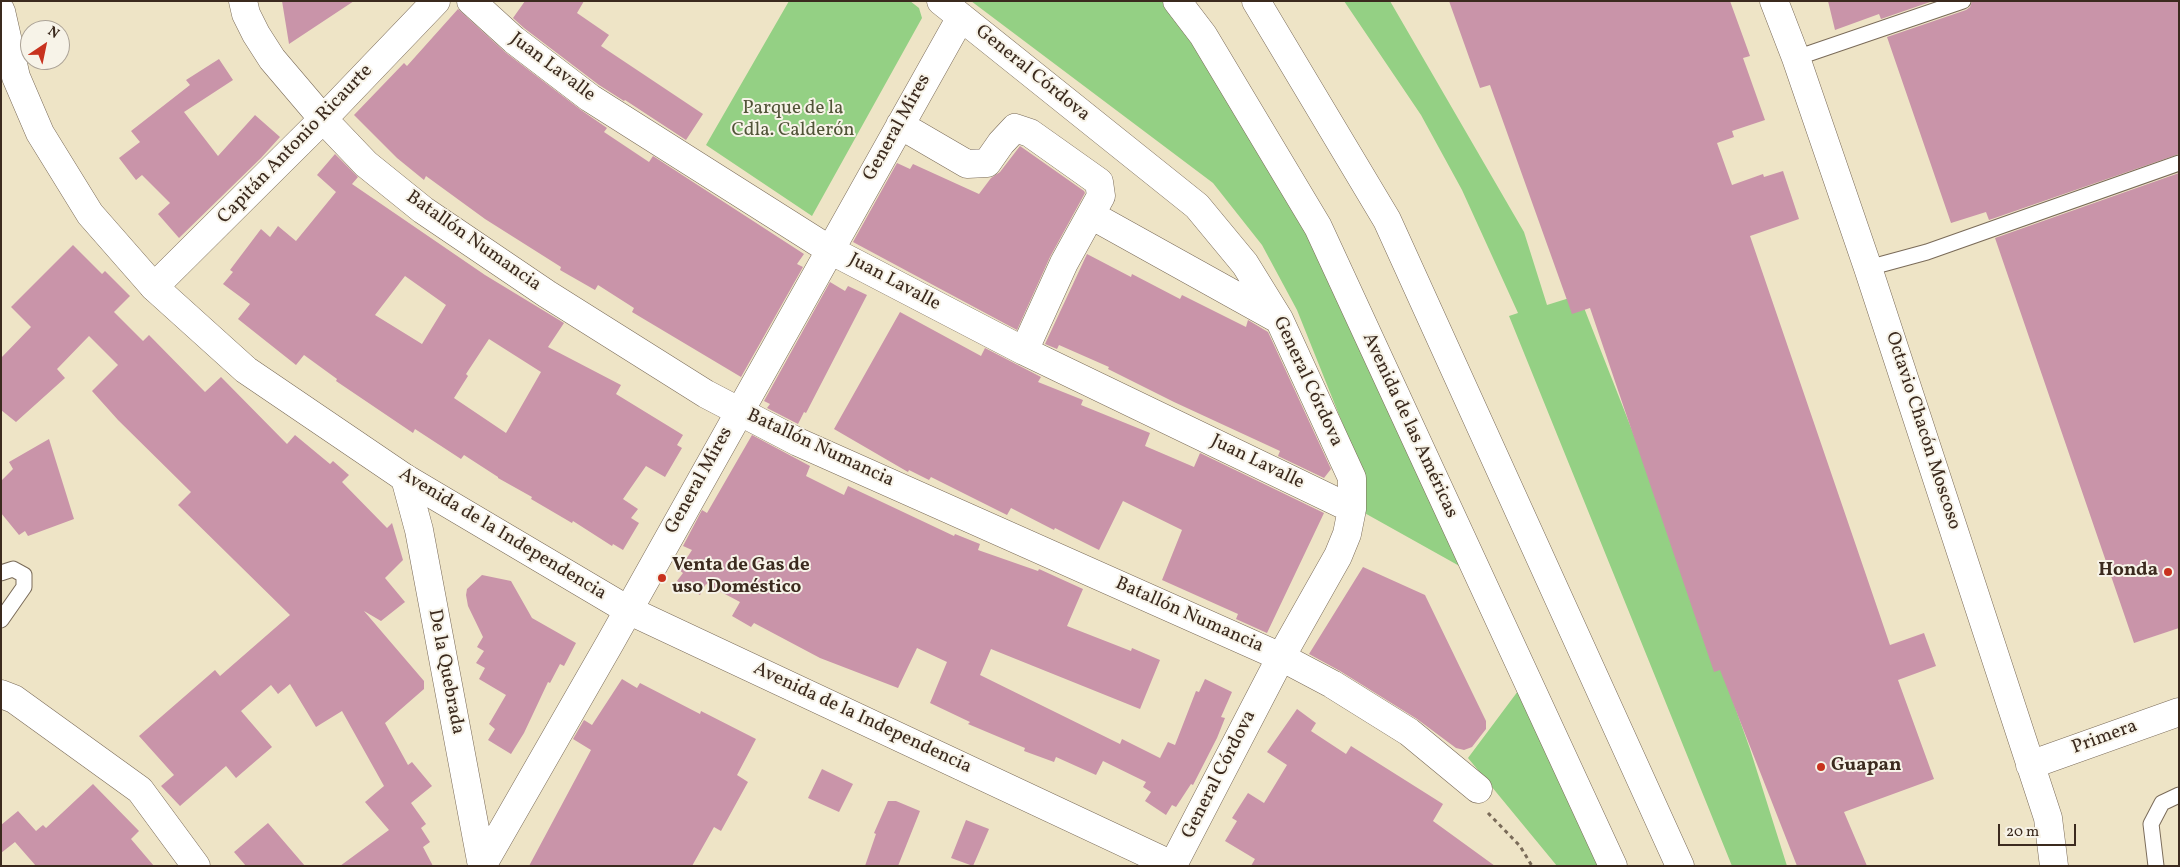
<!DOCTYPE html>
<html>
<head>
<meta charset="utf-8">
<style>
  body { margin:0 }
  #map { position:relative; width:2180px; height:867px; overflow:hidden; background:#eee4c6; font-family:Vollkorn,serif }
  canvas { display:block }
  .frame { position:absolute; inset:0; border:2px solid #3b2a1e; pointer-events:none }
  .north { position:absolute; left:20px; top:20px; width:50px; height:50px; box-sizing:border-box; background:#f7f3e8; border:1px solid #aca397; border-radius:50%; rotate:34deg; font-size:14px; font-weight:700; line-height:20px; text-align:center; color:#3b2a1e }
  .north::after { content:''; display:block; margin:auto; width:18px; height:22px; background:#c8321e; clip-path:polygon(50% 0,100% 100%,50% 72%,0 100%) }
  .scale { position:absolute; left:1998px; top:824px; width:78px; height:22px; box-sizing:border-box; border:2px solid #3b2a1e; border-top:0; padding-left:6px; font-size:15px; line-height:18px; white-space:nowrap; color:#3b2a1e; -webkit-text-stroke:4px #f7f3e8; paint-order:stroke }
</style>
</head>
<body>
<div id="map">
<canvas width="2180" height="867"></canvas>
<div class="frame"></div>
<div class="north">N</div>
<div class="scale">20 m</div>
</div>
<script>
const c = document.querySelector('canvas').getContext('2d');
c.lineJoin = 'round';
function fillPath(path, color) {
  c.fillStyle = color;
  c.fill(path, 'evenodd');
}
function trace(path, color, width, dash) {
  c.strokeStyle = color;
  c.lineWidth = width;
  c.lineCap = dash ? 'butt' : 'round';
  c.setLineDash(dash || []);
  c.stroke(path);
}
function label(font, color, halo, rows, align = 'center') {
  c.font = font + ' Vollkorn,serif';
  c.lineWidth = 4;
  c.setLineDash([]);
  c.textBaseline = 'middle';
  c.strokeStyle = halo;
  c.fillStyle = color;
  for (const [text, x, y, turn = 0] of rows) {
    c.save();
    c.translate(x, y);
    c.rotate((+turn || 0) * Math.PI / 180);
    c.textAlign = isNaN(turn) ? turn : align;
    if (halo) c.strokeText(text, 0, 0);
    c.fillText(text, 0, 0);
    c.restore();
  }
}
const green = new Path2D(`
  M 789,1 L 910,1 L 919,8 L 922,18 L 812,216 L 706,145 Z
  M 971,1 L 1162,1 L 1193,43 L 1311,232 L 1463,568 L 1361,511 L 1364,477 L 1297,310 L 1262,245 L 1213,183 Z
  M 1344,1 L 1390,1 L 1524,232 L 1547,305 L 1579,295 L 1681,555 L 1750,749 L 1787,866 L 1732,866 L 1509,316 L 1518,313 L 1462,190 L 1421,115 Z
  M 1521,687 L 1606,866 L 1557,866 L 1468,758 Z`);
const building = new Path2D(`
  M 282,1 L 354,1 L 289,44 Z
  M 525,1 L 584,1 L 577,13 L 609,35 L 601,46 L 703,114 L 686,140 L 625,100 L 624,101 L 599,85 L 524,28 L 513,18 Z
  M 1449,1 L 1730,1 L 1750,56 L 1743,58 L 1765,120 L 1732,131 L 1734,137 L 1717,143 L 1732,185 L 1763,174 L 1764,177 L 1783,171 L 1799,219 L 1750,236 L 1890,645 L 1924,633 L 1936,666 L 1898,680 L 1934,779 L 1844,812 L 1867,866 L 1797,866 L 1720,670 L 1714,672 L 1590,308 L 1572,314 L 1490,85 L 1480,88 Z
  M 1828,1 L 1933,1 L 1881,19 L 1879,14 L 1835,30 Z
  M 1972,1 L 2179,1 L 2179,154 L 1989,220 L 1986,212 L 1951,223 L 1887,37 L 1966,10 L 1970,7 Z
  M 458,9 L 505,52 L 581,110 L 607,128 L 604,132 L 649,162 L 653,156 L 804,254 L 797,264 L 803,267 L 741,377 L 632,312 L 634,308 L 598,285 L 595,290 L 560,270 L 561,267 L 485,219 L 426,176 L 424,180 L 397,158 L 354,115 L 404,63 L 407,66 Z
  M 219,59 L 233,80 L 184,112 L 218,156 L 255,115 L 280,137 L 261,158 L 179,238 L 158,214 L 170,203 L 142,175 L 136,180 L 119,158 L 140,142 L 131,131 L 190,85 L 186,80 Z
  M 1020,146 L 1084,191 L 1085,193 L 1050,257 L 1017,330 L 853,242 L 897,163 L 910,169 L 913,164 L 979,194 L 991,178 L 1000,172 Z
  M 335,154 L 358,177 L 352,184 L 485,275 L 564,323 L 548,347 L 621,385 L 616,394 L 683,435 L 677,445 L 682,448 L 665,477 L 646,466 L 623,499 L 638,509 L 631,518 L 639,523 L 623,550 L 613,544 L 612,546 L 573,521 L 572,523 L 531,499 L 532,497 L 498,478 L 498,477 L 464,455 L 461,459 L 415,429 L 413,433 L 336,381 L 337,379 L 304,355 L 296,365 L 238,319 L 250,304 L 223,284 L 233,272 L 230,270 L 261,229 L 270,237 L 278,226 L 296,241 L 336,192 L 317,175 ZM 405,276 L 446,305 L 422,344 L 375,315 ZM 489,339 L 541,372 L 506,433 L 454,398 L 468,376 L 466,374 Z
  M 2179,173 L 2179,628 L 2134,643 L 1995,238 Z
  M 73,245 L 102,274 L 105,271 L 130,296 L 114,312 L 143,341 L 149,335 L 205,392 L 221,377 L 287,444 L 295,435 L 330,464 L 333,461 L 349,475 L 342,482 L 387,528 L 392,523 L 403,560 L 385,578 L 405,602 L 381,621 L 364,611 L 424,681 L 424,689 L 385,723 L 408,765 L 412,762 L 432,786 L 411,803 L 426,824 L 421,828 L 430,842 L 423,847 L 433,866 L 340,866 L 389,830 L 365,802 L 384,786 L 342,711 L 316,727 L 290,684 L 278,694 L 271,685 L 241,711 L 272,747 L 236,778 L 226,766 L 180,806 L 161,786 L 174,775 L 139,736 L 215,670 L 220,676 L 290,615 L 178,505 L 191,492 L 118,420 L 92,391 L 118,365 L 89,336 L 57,369 L 65,378 L 16,422 L 1,410 L 1,358 L 31,327 L 11,307 Z
  M 1087,254 L 1131,277 L 1132,274 L 1180,299 L 1182,295 L 1246,327 L 1248,320 L 1268,332 L 1331,469 L 1324,478 L 1278,456 L 1280,451 L 1174,402 L 1108,369 L 1109,367 L 1059,345 L 1057,349 L 1045,344 Z
  M 830,282 L 845,291 L 848,286 L 867,295 L 806,413 L 804,412 L 798,424 L 767,408 L 770,404 L 764,401 Z
  M 900,312 L 981,356 L 985,348 L 1041,377 L 1038,382 L 1083,400 L 1081,405 L 1150,433 L 1145,446 L 1194,467 L 1200,453 L 1324,513 L 1267,633 L 1236,619 L 1238,614 L 1162,580 L 1182,530 L 1123,501 L 1099,550 L 1055,528 L 1054,530 L 1011,508 L 1007,515 L 931,477 L 929,480 L 909,470 L 908,472 L 834,429 Z
  M 752,435 L 810,466 L 806,476 L 844,495 L 848,486 L 954,536 L 955,534 L 980,544 L 978,550 L 1038,571 L 1039,569 L 1083,589 L 1067,626 L 1131,651 L 1132,648 L 1160,660 L 1140,709 L 991,649 L 980,675 L 1120,744 L 1122,739 L 1160,758 L 1168,742 L 1175,745 L 1196,691 L 1199,692 L 1205,679 L 1232,692 L 1221,717 L 1225,718 L 1217,738 L 1193,785 L 1191,784 L 1176,807 L 1172,805 L 1166,815 L 1145,801 L 1151,792 L 1143,787 L 1146,782 L 1103,761 L 1096,775 L 1056,757 L 1054,762 L 1024,751 L 1025,748 L 968,724 L 970,722 L 930,703 L 947,662 L 917,648 L 898,688 L 820,658 L 754,623 L 751,627 L 732,616 L 740,602 L 706,584 L 700,595 L 677,581 L 683,573 L 679,570 L 692,550 L 683,546 L 702,510 L 707,513 Z
  M 49,439 L 74,519 L 28,536 L 25,531 L 19,535 L 1,513 L 1,481 L 13,469 L 9,462 Z
  M 1363,567 L 1425,595 L 1486,721 L 1486,729 L 1472,747 L 1464,750 L 1456,748 L 1417,719 L 1340,671 L 1309,654 Z
  M 482,575 L 511,581 L 532,618 L 576,643 L 564,666 L 560,664 L 550,683 L 548,682 L 524,733 L 511,754 L 488,740 L 495,729 L 489,724 L 506,695 L 479,679 L 485,668 L 476,663 L 484,651 L 477,647 L 483,637 L 468,606 L 466,595 L 467,589 Z
  M 622,679 L 637,688 L 640,683 L 700,714 L 701,711 L 756,739 L 737,775 L 748,782 L 721,831 L 714,827 L 692,866 L 529,866 L 591,750 L 573,739 L 584,720 L 592,725 Z
  M 1297,709 L 1316,723 L 1311,731 L 1346,754 L 1351,746 L 1443,804 L 1433,821 L 1495,866 L 1251,866 L 1255,859 L 1225,841 L 1237,821 L 1232,818 L 1248,793 L 1264,803 L 1287,765 L 1267,752 Z
  M 822,769 L 853,784 L 839,812 L 808,798 Z
  M 93,784 L 139,831 L 131,839 L 154,866 L 36,866 L 15,842 L 1,853 L 1,825 L 18,811 L 36,831 L 43,825 L 46,828 Z
  M 888,801 L 896,801 L 920,811 L 898,866 L 865,866 L 876,834 L 874,833 Z
  M 966,820 L 989,829 L 973,866 L 951,858 Z
  M 268,823 L 305,866 L 246,866 L 234,852 Z`);
const path = new Path2D(`
  M 1488,813 L 1520,846 L 1532,866`);
const service = new Path2D(`
  M 1796,58 L 1963,1
  M 1868,268 L 1927,252 L 2179,163
  M 1,573 L 13,569 L 24,575 L 24,587 L 1,620
  M 2156,866 L 2151,824 L 2162,803 L 2179,795`);
const minor = new Path2D(`
  M 243,1 L 246,14 L 256,34 L 272,59 L 323,119 L 366,164 L 423,210 L 547,294 L 706,394 L 798,442 L 1281,657 L 1332,684 L 1409,732 L 1478,789
  M 471,1 L 514,40 L 590,98 L 830,250 L 1024,351 L 1352,509
  M 941,1 L 1197,206 L 1245,264 L 1279,319 L 1352,478 L 1352,509 L 1347,534 L 1338,556 L 1281,657 L 1173,865
  M 900,125 L 967,164 L 987,163 L 1001,143 L 1015,128 L 1030,133 L 1099,182 L 1101,196 L 1064,263 L 1024,351
  M 1091,215 L 1278,319
  M 154,287 L 323,119 L 436,1
  M 405,478 L 419,530 L 482,866
  M 1,694 L 14,699 L 140,790 L 196,866
  M 482,866 L 610,643 L 961,17`);
const tertiary = new Path2D(`
  M 1774,1 L 1796,58 L 1868,268 L 2048,818 L 2054,866
  M 1,11 L 16,77 L 40,133 L 90,214 L 154,287 L 246,370 L 405,478 L 628,610 L 1174,866
  M 2030,765 L 2179,712`);
const primary = new Path2D(`
  M 1177,1 L 1203,35 L 1318,227 L 1613,866
  M 1256,1 L 1387,220 L 1680,866`);
const markers = [
  [2168,572,5,"#c8321e"],
  [662,578,5,"#c8321e"],
  [1821,767,5,"#c8321e"]
];
const streetNames = [
  ["Juan Lavalle",552,68,37],
  ["General Córdova",1032,74,39],
  ["General Mires",898,128,-61],
  ["Capitán Antonio Ricaurte",296,145,-46],
  ["Batallón Numancia",473,242,35],
  ["Juan Lavalle",894,283,28],
  ["General Córdova",1307,382,65],
  ["Avenida de las Américas",1409,426,65],
  ["Octavio Chacón Moscoso",1922,431,72],
  ["Batallón Numancia",820,449,25],
  ["Juan Lavalle",1257,463,26],
  ["General Mires",700,481,-61],
  ["Avenida de la Independencia",502,535,31],
  ["Batallón Numancia",1189,616,24],
  ["De la Quebrada",445,672,79],
  ["Avenida de la Independencia",862,719,25],
  ["Primera",2105,738,-20],
  ["General Córdova",1220,775,-63]
];
const parkNames = [
  ["Parque de la",793,110],
  ["Cdla. Calderón",793,132]
];
const poiNames = [
  ["Venta de Gas de",672,567],
  ["uso Doméstico",672,589],
  ["Honda",2158,572,"right"],
  ["Guapan",1831,767]
];
fillPath(green, '#94d084');
fillPath(building, '#c994a9');
trace(service, '#7a6b59', 17);
trace(minor, '#7a6b59', 29);
trace(tertiary, '#7a6b59', 29);
trace(primary, '#7a6b59', 29);
trace(path, '#7a6b59', 3, [4, 4]);
trace(service, '#fff', 15);
trace(minor, '#fff', 28);
trace(tertiary, '#fff', 28);
trace(primary, '#fff', 28);
for (const [x, y, r, color] of markers) {
  const dot = new Path2D();
  dot.arc(x, y, r, 0, 2 * Math.PI);
  c.fillStyle = color;
  c.fill(dot);
  trace(dot, '#f7f3e8', 2);
}
label('19px', '#3b2a1e', '#f7f3e8', streetNames);
label('19px', '#515438', '#f7f3e8', parkNames);
label('bold 19px', '#3b2a1e', '#f7f3e8', poiNames, 'left');
</script>
</body>
</html>
